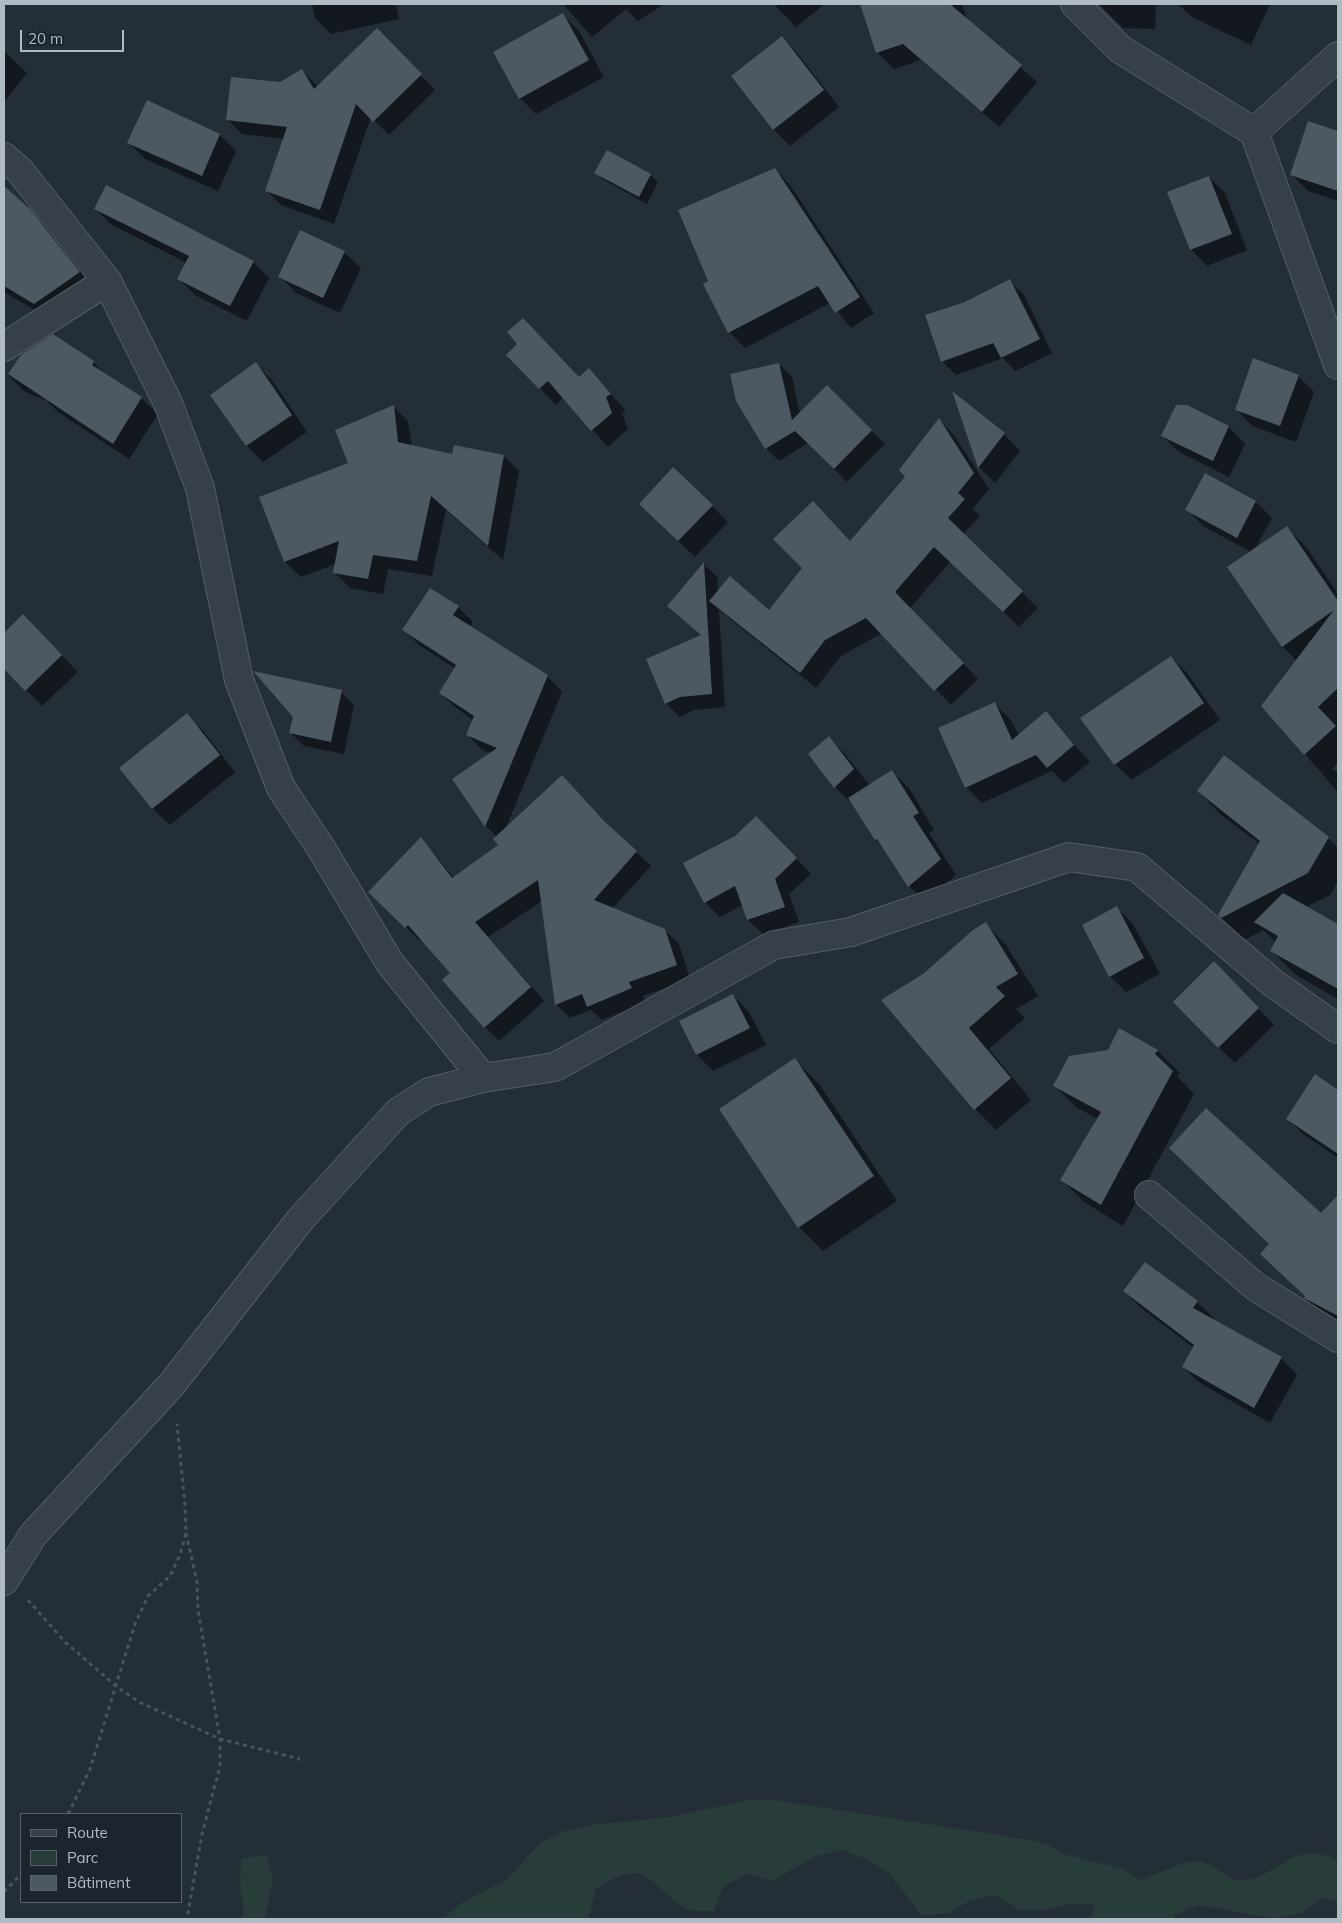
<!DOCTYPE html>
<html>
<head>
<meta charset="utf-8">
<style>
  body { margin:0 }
  #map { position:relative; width:1342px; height:1923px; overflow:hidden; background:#232e37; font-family:Mulish,sans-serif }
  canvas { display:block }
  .frame { position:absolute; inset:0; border:5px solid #b1bbc4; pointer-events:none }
  .legend { position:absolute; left:20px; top:1813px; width:162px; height:90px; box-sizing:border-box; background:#1c252d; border:1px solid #586169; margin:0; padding:6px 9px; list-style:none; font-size:15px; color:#b1bbc4 }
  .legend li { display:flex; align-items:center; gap:10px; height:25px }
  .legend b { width:25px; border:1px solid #586169 }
  .scale { position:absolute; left:20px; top:30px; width:104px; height:22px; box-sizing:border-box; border:2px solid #b1bbc4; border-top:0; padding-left:6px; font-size:15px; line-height:18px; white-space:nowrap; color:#b1bbc4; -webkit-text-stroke:4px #1c252d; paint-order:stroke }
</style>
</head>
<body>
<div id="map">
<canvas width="1342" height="1923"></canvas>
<div class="frame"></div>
<ul class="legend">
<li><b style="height:6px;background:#374048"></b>Route</li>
<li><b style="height:14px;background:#283c3a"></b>Parc</li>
<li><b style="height:14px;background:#4c5963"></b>Bâtiment</li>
</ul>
<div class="scale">20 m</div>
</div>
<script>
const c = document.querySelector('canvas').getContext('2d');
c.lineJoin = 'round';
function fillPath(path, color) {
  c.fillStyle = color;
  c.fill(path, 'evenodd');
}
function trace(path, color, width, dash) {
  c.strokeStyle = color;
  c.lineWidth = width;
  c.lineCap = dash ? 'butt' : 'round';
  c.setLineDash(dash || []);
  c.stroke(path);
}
const green = new Path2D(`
  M 749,1800 L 775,1800 L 1030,1840 L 1048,1844 L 1064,1854 L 1124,1869 L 1139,1880 C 1153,1876 1181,1862 1194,1861 C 1214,1860 1227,1884 1247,1880 C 1282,1873 1299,1837 1338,1862 L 1338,1901 L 1323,1898 L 1302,1913 L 1275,1919 L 1199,1905 L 1175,1914 L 1174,1919 L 1090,1919 L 1095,1904 L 1069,1904 L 1045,1910 L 1018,1910 L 995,1895 L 970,1901 L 947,1913 L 922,1916 L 888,1872 L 866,1859 L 841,1850 L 816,1856 L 772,1881 L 747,1874 L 723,1887 L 714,1911 C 706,1911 693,1912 687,1909 C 647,1885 648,1854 596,1889 L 588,1919 L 443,1919 L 460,1904 L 507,1879 L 541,1842 L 564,1831 L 591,1825 L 670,1817 Z
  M 267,1854 L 273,1880 L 265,1919 L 242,1919 L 244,1910 L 240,1886 L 241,1859 Z`);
const shadow = new Path2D(`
  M 312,4 L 396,4 L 399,19 L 331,34 L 315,18 Z
  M 563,4 L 664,4 L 638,21 L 626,9 L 592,37 Z
  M 774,4 L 825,4 L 796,27 Z
  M 861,4 L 962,4 L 967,20 L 1037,82 L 999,127 L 921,60 L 894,69 L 877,52 Z
  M 1099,4 L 1156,4 L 1155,29 L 1123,28 Z
  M 1178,4 L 1270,4 L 1251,45 L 1192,17 Z
  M 563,15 L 579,31 L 604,77 L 536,114 L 520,98 Z
  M 782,37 L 798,54 L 839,107 L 790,146 L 774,130 L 733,76 Z
  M 391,44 L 435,90 L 389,135 L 371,117 L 334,224 L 281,205 L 266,190 L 284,139 L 242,134 L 227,119 L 302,70 L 318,87 Z
  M 4,51 L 27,73 L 4,102 Z
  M 1308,123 L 1338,133 L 1338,201 L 1308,191 L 1292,175 Z
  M 220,135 L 236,151 L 218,191 L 145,159 L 129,143 Z
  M 775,169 L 790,185 L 874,313 L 851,328 L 830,303 L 745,348 L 729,332 L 710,282 Z
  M 596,173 L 650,175 L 658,182 L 647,204 L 604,180 Z
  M 1209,177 L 1225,193 L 1247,250 L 1207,266 L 1191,249 Z
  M 4,187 L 47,228 L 96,290 L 52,320 L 4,292 Z
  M 95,209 L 253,262 L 269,278 L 247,321 L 195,295 L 179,279 L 187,263 L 112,225 Z
  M 344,252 L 361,268 L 340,313 L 296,293 L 280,276 Z
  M 1010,281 L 1024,295 L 1052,353 L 1015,371 L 1003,358 L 956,375 L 942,361 L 965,303 Z
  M 508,355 L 580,378 L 589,370 L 626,411 L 622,413 L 628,429 L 608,447 L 563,397 L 556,405 Z
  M 22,356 L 93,362 L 107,376 L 141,398 L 158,414 L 129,459 L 58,412 L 46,400 L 25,392 L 9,376 Z
  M 256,364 L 272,380 L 307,432 L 263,462 L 247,446 L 212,395 Z
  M 779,364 L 792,377 L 800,414 L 827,387 L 885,444 L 847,482 L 808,443 L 779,461 L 766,448 Z
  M 1298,376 L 1314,392 L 1296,442 L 1252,426 L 1236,409 Z
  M 954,395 L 1004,434 L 1020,451 L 995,483 L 979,467 Z
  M 393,406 L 408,421 L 412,446 L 453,455 L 504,456 L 519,471 L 503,560 L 446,510 L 432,576 L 388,569 L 383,594 L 350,588 L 334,572 L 336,564 L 301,577 L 285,562 L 261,497 L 349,463 Z
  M 1187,407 L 1229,427 L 1245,444 L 1229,477 L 1179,452 L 1162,436 Z
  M 939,420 L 954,435 L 989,489 L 973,509 L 980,516 L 963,534 L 1038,608 L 1019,627 L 951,561 L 910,608 L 978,679 L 951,705 L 882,633 L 841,656 L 816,688 L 719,610 L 725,707 L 694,710 L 680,717 L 666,703 L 702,636 L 668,606 L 704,564 L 717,577 L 718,593 L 770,612 L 850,542 L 906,477 Z
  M 1205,474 L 1256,502 L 1272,518 L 1255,549 L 1287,528 L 1307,548 L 1338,594 L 1338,763 L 1332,769 L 1338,772 L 1338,792 L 1263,706 L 1297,661 L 1283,647 L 1229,567 L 1251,552 L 1203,526 L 1187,509 Z
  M 712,506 L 728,522 L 695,557 L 656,520 Z
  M 458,607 L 473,622 L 470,627 L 547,676 L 562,692 L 505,830 L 610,828 L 651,866 L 612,909 L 664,930 L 679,944 L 690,979 L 643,996 L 645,1002 L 602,1020 L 591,1010 L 570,1018 L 556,1004 L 542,901 L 488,937 L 544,1001 L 499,1041 L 485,1027 L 452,973 L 422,939 L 420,941 L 370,892 L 421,838 L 454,878 L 500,846 L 497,837 L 486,826 L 454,779 L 491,753 L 482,750 L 467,734 L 473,720 L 456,708 L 440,693 L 456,669 L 419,645 L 404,630 Z
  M 23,616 L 78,672 L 42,706 L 4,667 L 4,635 Z
  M 1171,657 L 1187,673 L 1220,720 L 1132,780 L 1115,764 Z
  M 341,692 L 354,705 L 344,754 L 304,746 L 291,733 Z
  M 995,704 L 1011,720 L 1019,736 L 1045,713 L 1090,762 L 1064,783 L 1052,771 L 982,803 L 966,787 Z
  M 187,715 L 203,731 L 235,772 L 170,825 L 153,809 L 121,768 Z
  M 829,738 L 845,754 L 870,786 L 892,772 L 909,788 L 934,830 L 929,833 L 956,875 L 925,902 L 909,886 L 885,849 L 876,840 L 853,802 L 851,803 L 835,787 L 809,754 Z
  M 1198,791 L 1328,838 L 1338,848 L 1338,881 L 1330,895 L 1306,907 L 1338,925 L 1338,999 L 1296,975 L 1272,951 L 1276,942 L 1263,930 L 1244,940 L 1219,915 L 1260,844 L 1220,814 Z
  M 771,832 L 811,874 L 789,894 L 799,922 L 763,934 L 748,920 L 743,905 L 720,917 L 705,902 Z
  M 1117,908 L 1133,924 L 1160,974 L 1126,992 L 1110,976 Z
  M 985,924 L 1006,945 L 1038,996 L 1016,1009 L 1025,1018 L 989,1049 L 1031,1100 L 996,1130 L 975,1109 L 924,975 Z
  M 1230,979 L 1274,1025 L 1235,1063 L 1218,1047 Z
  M 733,995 L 749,1012 L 766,1045 L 713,1071 L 697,1055 L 681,1022 Z
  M 1120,1030 L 1158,1051 L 1180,1073 L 1177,1076 L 1194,1094 L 1123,1226 L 1084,1202 L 1062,1180 L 1098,1119 L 1076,1107 L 1054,1085 L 1109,1051 Z
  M 795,1060 L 819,1084 L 897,1201 L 823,1251 L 799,1227 Z
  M 1316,1076 L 1338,1091 L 1338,1158 L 1303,1134 L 1288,1119 Z
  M 1338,1197 L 1338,1322 L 1320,1313 L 1305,1298 L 1321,1215 Z
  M 1145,1263 L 1197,1302 L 1214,1318 L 1212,1320 L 1281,1358 L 1297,1375 L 1270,1423 L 1200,1383 L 1183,1367 L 1194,1348 L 1141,1308 L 1124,1291 Z`);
const building = new Path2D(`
  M 860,4 L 950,4 L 1022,65 L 982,112 L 903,44 L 876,53 Z
  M 563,13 L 589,60 L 519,99 L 493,52 Z
  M 377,28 L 422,74 L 373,122 L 356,104 L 320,210 L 265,191 L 287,127 L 226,120 L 231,77 L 280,82 L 302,69 L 314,89 Z
  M 782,36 L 824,90 L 773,130 L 731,76 Z
  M 147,100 L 220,134 L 202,176 L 127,143 Z
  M 1308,121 L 1338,131 L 1338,191 L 1290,175 Z
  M 607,150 L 651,174 L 639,197 L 594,173 Z
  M 775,168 L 860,297 L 835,313 L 818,286 L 728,333 L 703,284 L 708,281 L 678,210 Z
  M 1209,176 L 1232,234 L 1190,250 L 1167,192 Z
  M 106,185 L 254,261 L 230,306 L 177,279 L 189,256 L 94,209 Z
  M 4,186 L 30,209 L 80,272 L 34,304 L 4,286 Z
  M 300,230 L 345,251 L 323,298 L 278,277 Z
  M 1010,279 L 1040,339 L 1001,358 L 993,343 L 941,362 L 925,315 L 965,302 Z
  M 523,318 L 579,377 L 589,368 L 611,394 L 606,397 L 612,413 L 591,431 L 548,381 L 539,389 L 506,355 L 517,344 L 507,332 Z
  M 53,334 L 94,361 L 92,365 L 142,397 L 113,444 L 8,374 L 21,355 Z
  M 1253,358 L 1299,375 L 1280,426 L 1235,410 Z
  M 256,362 L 292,415 L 246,446 L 210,395 Z
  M 779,363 L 792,420 L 827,385 L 872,430 L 834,469 L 795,431 L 765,449 L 736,401 L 730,374 Z
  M 952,391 L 1005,433 L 978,468 Z
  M 394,405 L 398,442 L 452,454 L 454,445 L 504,455 L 488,546 L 431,496 L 417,561 L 373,555 L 368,579 L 333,573 L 339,541 L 284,562 L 259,497 L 348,463 L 335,430 Z
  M 1176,405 L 1187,405 L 1229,426 L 1213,461 L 1161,436 Z
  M 939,418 L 974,473 L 958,493 L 965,499 L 948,518 L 1023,591 L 1003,612 L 934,547 L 895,592 L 964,663 L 934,691 L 866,618 L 825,640 L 800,673 L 709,601 L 730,576 L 769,610 L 802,568 L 773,539 L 813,501 L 850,541 L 905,477 L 899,470 Z
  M 673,467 L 713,505 L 678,541 L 639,504 Z
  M 1205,473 L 1256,501 L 1237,538 L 1185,510 Z
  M 1287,526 L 1338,601 L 1338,688 L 1318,707 L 1336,726 L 1304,755 L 1261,706 L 1334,610 L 1282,647 L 1227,567 Z
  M 704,562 L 712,694 L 680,697 L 665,704 L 646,659 L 701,635 L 667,606 Z
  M 430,588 L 459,606 L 453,615 L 548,675 L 485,827 L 452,779 L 497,748 L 466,735 L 474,716 L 439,693 L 456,665 L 402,630 Z
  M 23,614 L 62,655 L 25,691 L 4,669 L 4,633 Z
  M 1171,656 L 1204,703 L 1114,765 L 1080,718 Z
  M 253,671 L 342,690 L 331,742 L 289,733 L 293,717 Z
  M 995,702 L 1012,740 L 1046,711 L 1074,745 L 1047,768 L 1036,755 L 965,788 L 938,728 Z
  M 187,713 L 220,755 L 152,809 L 119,768 Z
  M 829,736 L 854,769 L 834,788 L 808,754 Z
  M 1224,755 L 1329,837 L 1308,873 L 1221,918 L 1218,915 L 1260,841 L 1197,791 Z
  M 892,770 L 919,813 L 913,816 L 941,859 L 908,887 L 877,839 L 875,840 L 848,798 Z
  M 562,775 L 604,821 L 637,851 L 594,900 L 665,929 L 677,965 L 629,982 L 632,988 L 587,1007 L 582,994 L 555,1005 L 538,880 L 475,922 L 531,987 L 484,1028 L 442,980 L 450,973 L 408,925 L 405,928 L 368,892 L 421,837 L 452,878 L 498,845 L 493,839 Z
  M 756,816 L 797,858 L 775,879 L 785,907 L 747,920 L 735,886 L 704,903 L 683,863 L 735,836 Z
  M 1283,893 L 1338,924 L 1338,989 L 1270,951 L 1278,936 L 1254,922 Z
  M 1117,906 L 1144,958 L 1109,977 L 1082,925 Z
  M 986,922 L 1018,974 L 996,987 L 1005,996 L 969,1028 L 1011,1078 L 974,1110 L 881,1000 L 923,974 L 973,930 Z
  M 1214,961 L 1259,1008 L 1218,1048 L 1173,1002 Z
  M 733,994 L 750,1028 L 696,1055 L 679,1021 Z
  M 1119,1028 L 1158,1050 L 1155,1054 L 1173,1071 L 1101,1205 L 1060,1180 L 1101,1112 L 1053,1086 L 1069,1056 L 1108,1050 Z
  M 795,1058 L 874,1176 L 798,1228 L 719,1109 Z
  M 1315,1074 L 1338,1090 L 1338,1154 L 1286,1119 Z
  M 1206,1108 L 1321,1213 L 1338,1195 L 1338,1316 L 1304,1298 L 1305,1296 L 1260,1254 L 1269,1244 L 1169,1148 Z
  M 1145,1262 L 1198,1301 L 1193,1308 L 1282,1357 L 1254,1408 L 1182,1367 L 1194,1345 L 1123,1291 Z`);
const path = new Path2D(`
  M 186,1533 L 197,1582 L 198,1610 L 220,1739 L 220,1766 L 202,1834 L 187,1919
  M 28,1600 L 65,1642 L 116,1686 L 139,1702 L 220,1739 L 300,1759
  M 68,1814 L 90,1769 L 135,1624 L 148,1596 L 170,1576 L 180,1555 L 186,1533 L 185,1505 L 177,1424
  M 4,1892 L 21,1874`);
const minor = new Path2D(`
  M 1075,4 L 1120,49 L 1254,132
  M 1338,56 L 1254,132 L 1338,365
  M 4,157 L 20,171 L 107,281 L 168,403 L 200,488 L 239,680 L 281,788 L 321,848 L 390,963 L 483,1078
  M 4,347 L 107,281
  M 1149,1195 L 1256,1287 L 1338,1338
  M 4,1581 L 33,1535 L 172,1384 L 300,1220 L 398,1112 L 429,1092 L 483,1078 L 555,1067 L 774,945 L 851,932 L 1069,857 L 1137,867 L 1273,983 L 1338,1029`);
fillPath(green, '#283c3a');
fillPath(shadow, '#0007');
fillPath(building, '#4c5963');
trace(minor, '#545e66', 30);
trace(path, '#455757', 3, [4, 4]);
trace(minor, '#374048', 28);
</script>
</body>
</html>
